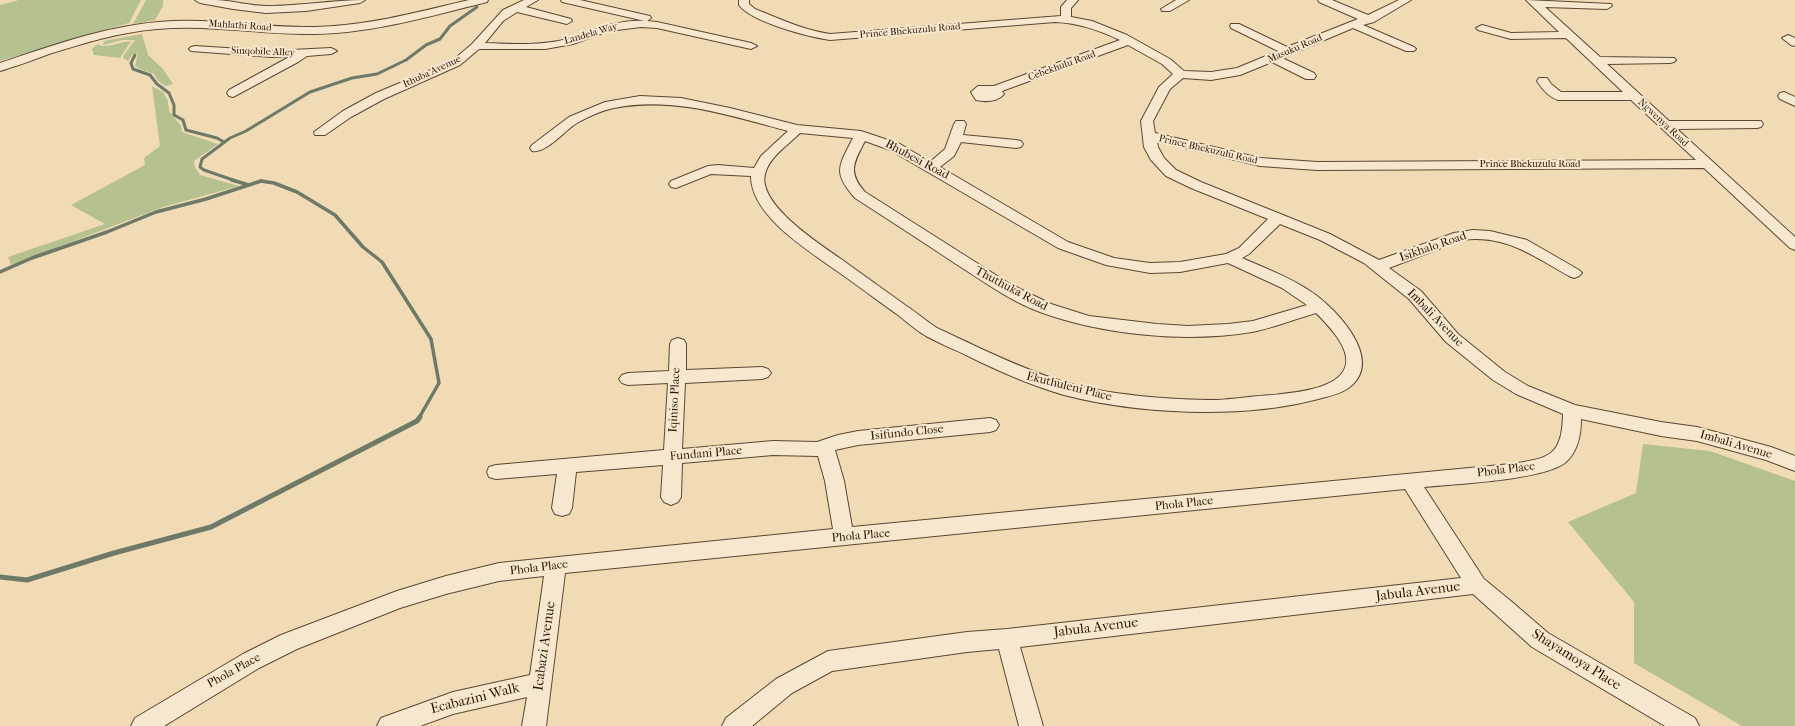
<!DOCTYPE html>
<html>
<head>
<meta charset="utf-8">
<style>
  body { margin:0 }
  canvas { display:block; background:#f1dbb4 }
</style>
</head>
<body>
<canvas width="1795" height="726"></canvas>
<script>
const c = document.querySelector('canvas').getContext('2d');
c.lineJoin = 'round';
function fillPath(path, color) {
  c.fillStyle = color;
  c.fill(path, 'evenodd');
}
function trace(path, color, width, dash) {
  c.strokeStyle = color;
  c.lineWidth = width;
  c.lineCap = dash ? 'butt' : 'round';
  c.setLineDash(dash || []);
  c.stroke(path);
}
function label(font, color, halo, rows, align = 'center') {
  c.font = font + ' "IM FELL French Canon",serif';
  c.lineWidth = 4;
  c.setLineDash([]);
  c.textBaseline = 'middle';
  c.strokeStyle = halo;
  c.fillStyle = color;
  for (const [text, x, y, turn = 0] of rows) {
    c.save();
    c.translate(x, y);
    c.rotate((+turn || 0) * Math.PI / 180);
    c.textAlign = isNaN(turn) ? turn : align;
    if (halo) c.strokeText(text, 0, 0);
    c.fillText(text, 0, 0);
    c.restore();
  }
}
const green = new Path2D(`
  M 19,0 L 141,0 L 129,23 L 0,61 L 0,5 Z
  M 146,0 L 163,0 L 163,6 L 155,20 L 133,24 Z
  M 142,34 C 143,41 147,47 148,55 L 163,69 L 173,84 L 166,86 C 160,83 157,80 154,74 L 140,69 L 135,66 L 138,53 L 132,55 L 128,61 L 124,59 L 123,56 L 135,40 L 122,40 L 103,45 L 104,41 Z
  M 131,41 L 120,58 L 94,55 L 92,49 L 97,44 C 104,49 121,42 131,41 Z
  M 152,86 L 163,92 L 168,101 L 169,111 L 181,126 L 182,132 L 218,144 L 194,161 L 195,167 L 200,175 L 239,186 L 163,207 L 11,265 L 8,257 L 105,224 L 71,205 L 145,165 L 144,158 L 160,146 Z
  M 1643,444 L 1710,451 L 1795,481 L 1795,726 L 1742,726 L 1634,663 L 1634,602 L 1568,522 L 1636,493 Z`);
const streamFar2 = new Path2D(`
  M 135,55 L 131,63 L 133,69 L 150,75 L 157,84 L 169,93 L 174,105 L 174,115 L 183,120 L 186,130 L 217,138 L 224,142
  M 236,181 L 204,170 L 200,167 L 202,159 L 230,138 L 246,131 L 310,92 L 352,78 L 377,74 L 406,60 L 426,45 L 440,39 L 450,26 L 477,7
  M 260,181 L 262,181`);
const streamFar1 = new Path2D(`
  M 232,180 L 249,185
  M 0,272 L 32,258 L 107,232 L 156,212 L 206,199 L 261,181 L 274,183 L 297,192 L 335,215 L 363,247 L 382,262 L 431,339 L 439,383 L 419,418`);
const stream = new Path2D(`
  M 0,577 L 27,580 L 114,553 L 211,527 L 417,421 L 420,417`);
const minor = new Path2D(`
  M 195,0 C 202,0 209,0 216,0 C 234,1 250,6 268,6 C 300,6 333,0 365,0 L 360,3 L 306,11 L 266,13 L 233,9 L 200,3 Z
  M 469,0 L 488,0 L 487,2 C 431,16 373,33 315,34 C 262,35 210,24 157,29 C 120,32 84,43 49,54 C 33,60 17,66 0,71 L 0,63 C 51,46 103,27 158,22 C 210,17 262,28 315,27 C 367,26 418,12 469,0 Z
  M 524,0 L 538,0 L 526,7 L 571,19 L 572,21 L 567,24 L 517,12 L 503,21 L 485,43 C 511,44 541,46 567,39 C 594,31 616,19 645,21 L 562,2 L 561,0 L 580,0 L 650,16 L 651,18 L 647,21 L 657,22 L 751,43 L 757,46 L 751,49 L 657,28 L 641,27 L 609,31 L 573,44 L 545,49 L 479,49 L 460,65 L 384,99 L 351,117 L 325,135 L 315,135 L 314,132 L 343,111 L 376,93 L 452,61 L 472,44 L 503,10 Z
  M 739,0 L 749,0 L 749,4 L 755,9 C 780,19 803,30 830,34 L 1061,16 L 1061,7 L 1067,0 L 1078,0 L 1071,8 L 1071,17 L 1092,21 L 1127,35 L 1170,59 L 1184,71 L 1211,72 L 1237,68 L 1278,51 L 1231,28 L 1230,26 L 1231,24 L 1239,24 L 1287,47 L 1358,19 L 1319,2 L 1318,0 L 1332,0 L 1368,15 L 1399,0 L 1411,0 L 1374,22 L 1363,25 L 1414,47 L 1416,49 L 1414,51 L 1406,51 L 1353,28 L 1282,58 L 1314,73 L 1316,76 L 1314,79 L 1306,79 L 1272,62 L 1240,75 L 1211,80 L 1183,78 L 1170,89 L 1153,121 L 1155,133 L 1260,158 L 1317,162 L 1696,160 L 1631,100 L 1558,100 C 1549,97 1542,89 1537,81 L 1539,78 L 1547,78 L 1551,84 L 1561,92 L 1623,92 L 1566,38 L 1511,39 L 1478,30 L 1476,28 L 1482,25 L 1511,33 L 1559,32 L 1526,0 L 1611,4 L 1612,6 L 1607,9 L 1545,7 L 1600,57 L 1674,58 L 1676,60 L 1674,62 L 1670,63 L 1607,64 L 1669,121 L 1761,121 L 1763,124 L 1761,127 L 1757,128 L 1677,129 L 1795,237 L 1795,250 L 1790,248 L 1704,168 L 1317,170 L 1260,166 L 1157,141 L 1158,147 L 1164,158 L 1176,170 L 1201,182 L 1330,234 L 1379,260 L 1454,233 L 1473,230 L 1490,231 L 1527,240 L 1579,270 L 1582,273 L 1579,276 L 1574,278 L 1569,276 C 1533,256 1505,234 1462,240 L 1389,268 L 1421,291 L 1458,334 L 1505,372 L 1528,386 L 1575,405 L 1661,422 L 1697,427 L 1771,447 L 1795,456 L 1795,471 L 1766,460 L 1697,441 L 1661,436 L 1581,419 C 1581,435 1578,451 1566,462 C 1545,480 1455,484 1424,487 L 1484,579 L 1512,602 L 1548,633 L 1695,718 L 1699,726 L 1665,726 L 1532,647 L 1473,594 L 1020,647 L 1043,726 L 1019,726 L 999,649 L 967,652 L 832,671 L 792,693 L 752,726 L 722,726 L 726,718 L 776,679 L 828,651 L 967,632 L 1007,629 L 1461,578 L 1405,489 L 565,573 L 546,726 L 522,726 L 527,697 L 453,714 L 420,726 L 377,726 L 381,718 L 453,692 L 530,675 L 544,576 L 499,581 L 446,594 L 400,608 L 297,649 L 259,668 L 164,726 L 131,726 L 135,718 L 243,654 L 281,635 L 397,591 L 446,576 L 499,563 L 833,529 L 825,481 L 818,456 L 773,455 L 682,463 L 681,497 L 678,502 L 671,505 L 664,502 L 661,497 L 663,465 L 576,472 L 572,508 L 569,514 L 562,516 L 555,514 L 552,508 L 557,474 L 496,479 L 489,477 L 487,472 L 489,467 L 496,465 L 664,450 L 668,383 L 628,385 L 622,383 L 619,379 L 622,375 L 628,373 L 669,371 L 670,344 L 672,340 L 678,338 L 684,340 L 686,344 L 686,370 L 762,367 L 768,369 L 771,373 L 768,377 L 762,379 L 685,383 L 682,449 L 773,441 L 817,442 L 838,435 L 858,431 L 990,418 L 996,420 L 999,425 L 996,430 L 990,432 L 858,445 L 835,450 L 844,481 L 852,527 L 1511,464 C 1549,458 1562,457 1563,414 L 1516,394 L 1493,380 L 1446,342 L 1409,299 L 1364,263 L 1320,240 L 1280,224 L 1249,254 L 1242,258 C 1265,268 1289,277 1310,291 C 1335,307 1388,362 1347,389 C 1338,395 1325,397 1314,400 C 1241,419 1137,414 1064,395 C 1030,385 998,371 966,355 C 953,349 939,343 926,336 C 916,330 907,322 898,315 C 877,300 857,285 837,271 C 808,250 751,216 751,176 L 711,174 L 676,188 L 671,187 L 669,184 L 671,181 L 708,166 L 718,165 L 754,168 L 761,156 L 788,131 C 731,116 673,96 614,108 C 603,110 587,117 577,123 C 565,130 546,154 532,151 L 530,148 L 532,145 L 569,117 L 605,102 L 640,96 L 681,98 L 730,108 L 797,125 L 861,131 L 900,144 L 930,162 L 945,149 L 954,124 L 956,121 L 964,121 L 966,124 L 963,135 L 1016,140 L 1021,141 L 1023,144 L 1021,147 L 1016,148 L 961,142 L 954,156 L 940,167 L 1068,242 L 1114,258 L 1150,263 L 1180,262 L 1226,254 L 1239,248 L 1268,219 L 1191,188 L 1166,176 L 1151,160 L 1144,147 L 1141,121 L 1159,87 L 1173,74 L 1162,64 L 1128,45 L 1002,91 L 1004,94 C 998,102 985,102 976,100 L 971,92 L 978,86 L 994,86 L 1120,40 C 1098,30 1079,23 1055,22 L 830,40 C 809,37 751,22 739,5 ZM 800,133 L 853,138 C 839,166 832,172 855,198 C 889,220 923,242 956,264 C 983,281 1010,301 1040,312 C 1103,335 1186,343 1252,332 C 1273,328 1295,319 1316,313 C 1329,326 1357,354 1342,373 C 1330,390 1291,393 1272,395 C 1254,396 1235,399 1217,400 C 1172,400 1107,395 1064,382 C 1032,372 1003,359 973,345 C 961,339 949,334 937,328 C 926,321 916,312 905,305 C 884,290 862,274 841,259 C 820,244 753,202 766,171 C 771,156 789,144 800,133 ZM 865,141 L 890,150 L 1058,248 L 1106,265 L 1150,273 L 1180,272 L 1228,263 L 1282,288 L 1307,305 L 1253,321 L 1228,324 L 1188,326 L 1157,324 L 1089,316 L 1051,304 L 1010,284 L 865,192 C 847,172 854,162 865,141 Z
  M 1176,0 L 1189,0 L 1170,11 L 1162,11 L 1161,9 Z
  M 1788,35 L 1795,38 L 1795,46 L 1791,45 L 1782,38 Z
  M 195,46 L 272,51 L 331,48 L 337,51 L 331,54 L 307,56 L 298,62 L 233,97 L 229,96 L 227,93 L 229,90 L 291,56 L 272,57 L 191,51 L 189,49 L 191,47 Z
  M 1784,92 L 1795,97 L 1795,106 L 1780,99 L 1778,96 L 1780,93 Z`);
const farStreetnames = [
  ["Mahlathi Road",240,26,4],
  ["Prince Bhekuzulu Road",910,31,-5],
  ["Landela Way",591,34,-16],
  ["Masuku Road",1295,49,-23],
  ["Sinqobile Alley",263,52,2],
  ["Cebekhulu Road",1062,66,-20],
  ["Ithuba Avenue",432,72,-25],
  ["Ngwenya Road",1663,123,43],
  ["Prince Bhekuzulu Road",1208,150,13],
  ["Prince Bhekuzulu Road",1530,165]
];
const streetNames = [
  ["Bhubesi Road",917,160,28],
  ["Isikhalo Road",1433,247,-19],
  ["Thuthuka Road",1011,289,28],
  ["Imbali Avenue",1435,318,46],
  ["Ekuthuleni Place",1069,387,14],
  ["Iqiniso Place",675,400,-87],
  ["Isifundo Close",907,433,-6],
  ["Imbali Avenue",1736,445,16],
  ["Fundani Place",706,454,-5],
  ["Phola Place",1506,470,-7],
  ["Phola Place",1184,504,-6],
  ["Phola Place",861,536,-5],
  ["Phola Place",539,568,-7],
  ["Phola Place",234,671,-29]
];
const nearStreetnames = [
  ["Jabula Avenue",1418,592,-7],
  ["Jabula Avenue",1096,628,-7],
  ["Icabazi Avenue",545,646,-82],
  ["Shayamoya Place",1576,660,32],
  ["Ecabazini Walk",475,699,-14]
];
fillPath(green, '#b6c190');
trace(streamFar2, '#6e7a68', 3);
trace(streamFar1, '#6e7a68', 3.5);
trace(stream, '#6e7a68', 5);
trace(minor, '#5c4733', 2);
fillPath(minor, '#f6e8ce');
label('10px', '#2a1608', '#f6e8ce', farStreetnames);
label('12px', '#2a1608', '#f6e8ce', streetNames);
label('14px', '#2a1608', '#f6e8ce', nearStreetnames);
</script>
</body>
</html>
